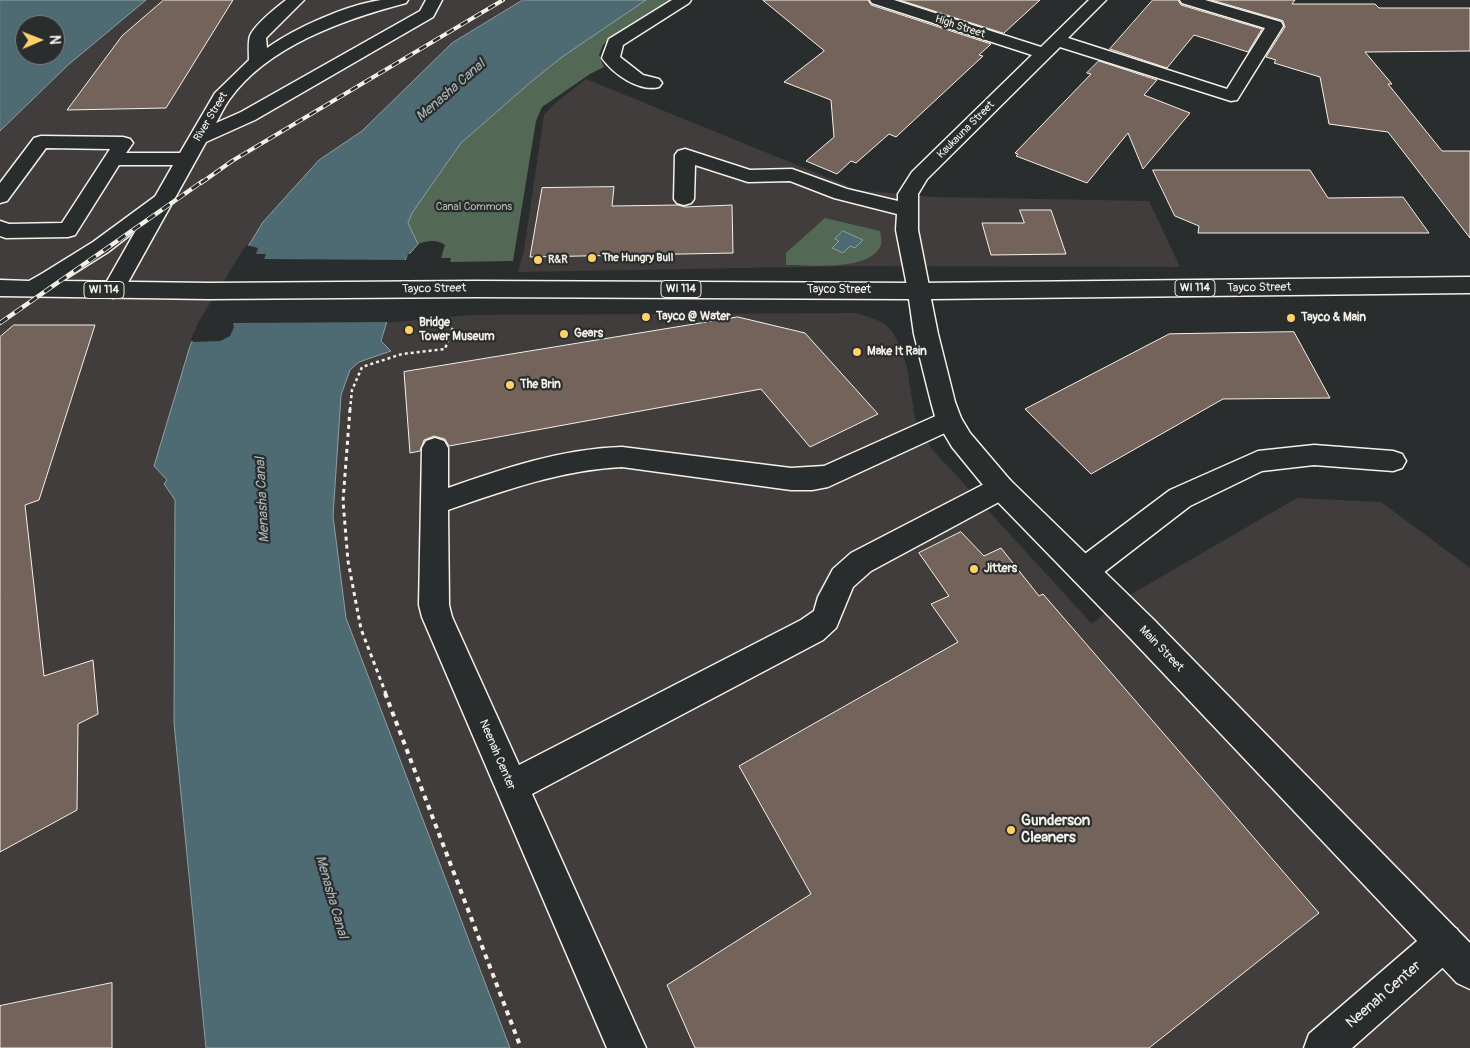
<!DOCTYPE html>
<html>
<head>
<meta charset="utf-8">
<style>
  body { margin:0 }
  #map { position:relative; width:1470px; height:1048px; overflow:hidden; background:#2a2d2e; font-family:Pangolin,sans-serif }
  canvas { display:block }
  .north { position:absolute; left:15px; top:15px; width:50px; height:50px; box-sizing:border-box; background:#2a2d2e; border:1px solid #7b7b78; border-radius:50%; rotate:89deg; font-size:14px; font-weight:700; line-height:20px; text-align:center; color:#f4f1e8 }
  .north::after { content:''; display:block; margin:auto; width:18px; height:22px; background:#ffd166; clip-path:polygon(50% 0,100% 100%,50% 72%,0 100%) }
</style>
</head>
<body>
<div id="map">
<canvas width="1470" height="1048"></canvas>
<div class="north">N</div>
</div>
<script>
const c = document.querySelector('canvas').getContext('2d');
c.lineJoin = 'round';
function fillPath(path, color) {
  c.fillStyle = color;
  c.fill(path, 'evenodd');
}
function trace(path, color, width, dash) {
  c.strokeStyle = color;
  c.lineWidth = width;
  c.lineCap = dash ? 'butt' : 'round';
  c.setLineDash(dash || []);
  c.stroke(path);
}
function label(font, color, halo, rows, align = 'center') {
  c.font = font + ' Pangolin,sans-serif';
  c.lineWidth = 4.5;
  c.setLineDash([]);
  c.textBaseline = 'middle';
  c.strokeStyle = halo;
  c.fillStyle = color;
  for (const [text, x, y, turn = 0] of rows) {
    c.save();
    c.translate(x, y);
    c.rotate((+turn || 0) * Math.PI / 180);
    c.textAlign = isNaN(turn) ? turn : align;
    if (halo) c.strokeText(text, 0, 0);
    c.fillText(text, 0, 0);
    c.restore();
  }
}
const built = new Path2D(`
  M 146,0 L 523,0 L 452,43 L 362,131 L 319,160 L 263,222 L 167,480 L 164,485 L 175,499 L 174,723 L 206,1048 L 0,1048 L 0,131 L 68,65 Z
  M 586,79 L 858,190 L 933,197 L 1149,201 L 1180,267 L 854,266 L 518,272 L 524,250 L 544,115 L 554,104 Z
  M 856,313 L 875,319 L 885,324 L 892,331 L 900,346 L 907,367 L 915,419 L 931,448 L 1092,624 L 1116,603 L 1297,498 L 1381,502 L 1470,568 L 1470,1048 L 510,1048 L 346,618 L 333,516 L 335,395 L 350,370 L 359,362 L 391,351 L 381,341 L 386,323 L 471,315 Z`);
const green = new Path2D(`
  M 646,0 L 671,0 L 612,36 L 603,45 L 599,55 L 604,67 L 590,74 L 542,107 L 536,121 L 513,261 L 450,262 L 451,258 L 441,258 L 445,245 C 436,239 428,241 418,244 L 408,223 L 412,213 L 461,143 L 532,81 L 562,57 Z
  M 825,218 L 880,231 C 881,237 883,244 879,249 C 864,271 810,265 786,265 L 786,253 Z`);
const water = new Path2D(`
  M 0,0 L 146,0 L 68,65 L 0,131 ZM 25,25 L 55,25 L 55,55 L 25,55 Z
  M 523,0 L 646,0 L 562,57 L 532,81 L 461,143 L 412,213 L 408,223 L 418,244 L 406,258 L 381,341 L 391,351 L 359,362 L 350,370 L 341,395 L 333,516 L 346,618 L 510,1048 L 206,1048 L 174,723 L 175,500 L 164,484 L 167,480 L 154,466 L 190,346 L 201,323 L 263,222 L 319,160 L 362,131 L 452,43 Z
  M 843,231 L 863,240 L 855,248 L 850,246 L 843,253 L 832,248 L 839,241 L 835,239 Z`);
const pier = new Path2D(`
  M 246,245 L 258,248 L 256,254 L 266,254 L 264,259 L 406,260 L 408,254 L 414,254 L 408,260 L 389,322 L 233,323 L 234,327 L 230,336 L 220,341 L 193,342 L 191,339 L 199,321 Z`);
const building = new Path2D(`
  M 164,0 L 233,0 L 166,108 L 67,110 L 122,36 Z
  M 763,0 L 868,0 L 871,5 L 991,44 L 979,55 L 983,56 L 896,137 L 889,134 L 856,163 L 851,161 L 837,174 L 806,161 L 834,137 L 831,100 L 784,82 L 824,51 Z
  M 900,0 L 1040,0 L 1004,33 Z
  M 1153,0 L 1178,0 L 1181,5 L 1262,29 L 1248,52 L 1194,35 L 1167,68 L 1110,49 Z
  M 1212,0 L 1295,0 L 1292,4 L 1375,4 L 1379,8 L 1470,8 L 1470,51 L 1365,52 L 1392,84 L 1388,84 L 1442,151 L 1470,151 L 1470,238 L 1388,132 L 1329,124 L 1320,77 L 1274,63 L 1276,60 L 1266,57 L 1285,27 L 1283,21 Z
  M 1099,61 L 1157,80 L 1144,95 L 1190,113 L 1143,169 L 1128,133 L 1087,183 L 1016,156 L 1018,154 L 1015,153 L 1091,74 L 1087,73 Z
  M 1153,170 L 1310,170 L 1328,198 L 1403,197 L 1429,233 L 1198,233 L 1199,226 L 1175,216 Z
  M 614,187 L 612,206 L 678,205 L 685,207 L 732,205 L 733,253 L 530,257 L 542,188 Z
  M 1020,210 L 1051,210 L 1066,254 L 991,255 L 982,223 L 1024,223 Z
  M 738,317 L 805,333 L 878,414 L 810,447 L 761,389 L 449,446 L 445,439 L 434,436 L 424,440 L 420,451 L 410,453 L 404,372 Z
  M 14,325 L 95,325 L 39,500 L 25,505 L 44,676 L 93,660 L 98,714 L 78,724 L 77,810 L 0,852 L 0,337 Z
  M 1294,332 L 1330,398 L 1223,399 L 1091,474 L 1025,409 L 1169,334 Z
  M 961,532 L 984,556 L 1001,548 L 1039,596 L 1043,594 L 1319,913 L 1149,1048 L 695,1048 L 667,985 L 811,894 L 739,766 L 958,642 L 931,604 L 949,596 L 919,553 Z
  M 112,983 L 112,1048 L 0,1048 L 0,1006 Z`);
const pathFar2 = new Path2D(`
  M 350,410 L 352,390 L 362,367 L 402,354 L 445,349 L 453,327`);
const pathFar1 = new Path2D(`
  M 350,409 L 343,501 L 348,561 L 361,629 L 386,694`);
const path = new Path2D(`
  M 385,693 L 521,1048`);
const minor = new Path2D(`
  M 286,0 L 304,0 L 266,38 L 267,48 C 295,28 346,5 381,0 C 390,0 399,0 408,0 L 406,3 C 345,19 267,46 229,100 C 224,107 220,116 216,123 L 241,112 L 420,11 L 426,0 L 442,0 L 433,17 L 255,120 L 206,142 L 121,295 L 113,298 L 105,295 L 102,290 L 173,165 L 119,165 L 75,235 L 68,237 L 6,238 L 0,236 L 0,221 L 9,224 L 62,223 L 110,149 L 46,148 L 7,201 L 0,203 L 0,183 L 34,138 L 41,136 L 123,137 L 130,139 L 133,143 L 126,153 L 180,153 L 215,93 L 249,60 C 249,53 248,42 250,36 C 255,24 276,8 286,0 Z
  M 672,0 L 691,0 L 689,3 L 623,45 L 620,57 L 643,75 L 659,79 L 662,83 L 659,87 C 639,92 613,74 602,58 L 609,39 Z
  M 870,0 L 894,0 L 1041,47 L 1089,0 L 1106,0 L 1068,38 L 1227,89 L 1265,28 L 1182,3 L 1180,0 L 1205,0 L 1281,22 L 1283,26 L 1237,100 L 1231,101 L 1060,47 L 927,179 L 918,194 L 918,230 L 930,291 L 927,296 L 919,299 L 911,296 L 908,291 L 896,230 L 897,214 L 834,198 L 790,181 L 748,182 L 695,165 L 694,199 L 691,203 L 684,205 L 677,203 L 674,199 L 675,155 L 678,151 L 685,149 L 750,170 L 792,169 L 847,189 L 898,201 L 898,194 L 912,172 L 1032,55 L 872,3 Z
  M 949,410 L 958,413 L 962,420 L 958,427 L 828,487 L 812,490 L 791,490 L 622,467 C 561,470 506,490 448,510 L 449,605 L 452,617 L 519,765 L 801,620 L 814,611 L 818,597 L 833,569 L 851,553 L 992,480 L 1001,477 L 1010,480 L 1014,488 L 1010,496 L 871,571 L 853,587 L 836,628 L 823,640 L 532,794 L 646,1048 L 607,1048 L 422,617 L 419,605 L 422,448 L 426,441 L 435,438 L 444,441 L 448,448 L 448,488 C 505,468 561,449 622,447 L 791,468 L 824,466 Z
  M 1314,445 L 1393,451 L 1402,454 L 1406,461 L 1402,468 L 1393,471 L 1314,465 L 1262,471 L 1190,506 L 1094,580 L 1084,583 L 1074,580 L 1070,571 L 1074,562 L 1170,490 L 1258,451 Z
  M 1444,924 L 1457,929 L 1462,942 L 1457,955 L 1352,1048 L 1304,1048 L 1309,1034 L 1431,929 Z`);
const major = new Path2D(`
  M 164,193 L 171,195 L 174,199 L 171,203 L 108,252 L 62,281 L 209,283 L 475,281 L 919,283 L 1470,277 L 1470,293 L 931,299 L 938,334 L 955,402 L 961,418 L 970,433 L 1010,480 L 1153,619 L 1470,943 L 1470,989 L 1457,983 L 1131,639 L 992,496 L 952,447 L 936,420 L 931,402 L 914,334 L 909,299 L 475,297 L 209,299 L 0,296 L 0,280 L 29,281 L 43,273 L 93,242 L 157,195 Z`);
const railFar1 = new Path2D(`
  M 201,183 L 232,161 L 503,0`);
const rail = new Path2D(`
  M 0,323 L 203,181`);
const markers = [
  [592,258,5,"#ffd166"],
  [538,260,5,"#ffd166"],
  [646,317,5,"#ffd166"],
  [1291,318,5,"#ffd166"],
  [409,330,5,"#ffd166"],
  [564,334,5,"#ffd166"],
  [857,352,5,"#ffd166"],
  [510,385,5,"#ffd166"],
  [974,569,5,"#ffd166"],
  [1011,830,5,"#ffd166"]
];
const farStreetnames = [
  ["High Street",960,27,18],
  ["River Street",211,117,-59],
  ["Kaukauna Street",966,130,-45]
];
const farParknames = [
  ["Canal Commons",474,207]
];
const farPoinames = [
  ["The Hungry Bull",602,258],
  ["R&R",548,260]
];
const shields = [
  [1195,288,40],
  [681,289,40],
  [104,290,40]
];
const shieldNames = [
  ["WI 114",1195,288],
  ["WI 114",681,289],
  ["WI 114",104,290]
];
const streetNames = [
  ["Tayco Street",1259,288,-1],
  ["Tayco Street",434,289,-1],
  ["Tayco Street",839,290],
  ["Main Street",1161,649,46],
  ["Neenah Center",497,755,67]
];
const poiNames = [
  ["Tayco @ Water",656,317],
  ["Tayco & Main",1301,318],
  ["Bridge",419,323],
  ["Tower Museum",419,337],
  ["Gears",574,334],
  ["Make It Rain",867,352],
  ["The Brin",520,385],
  ["Jitters",984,569]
];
const waterNames = [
  ["Menasha Canal",451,91,-41],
  ["Menasha Canal",263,500,-93],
  ["Menasha Canal",331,897,74]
];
const nearPoinames = [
  ["Gunderson",1021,821],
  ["Cleaners",1021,838]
];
const nearStreetnames = [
  ["Neenah Center",1384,995,-41]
];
fillPath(built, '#403d3c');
fillPath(green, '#546955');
fillPath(water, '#4e6a73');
trace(water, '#90a0a2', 1);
fillPath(pier, '#2a2d2e');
fillPath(building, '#74635b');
trace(building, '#f4f1e8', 1);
trace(minor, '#f4f1e8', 3);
trace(major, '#f4f1e8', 3);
trace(pathFar2, '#f4f1e8', 2.5, [3, 3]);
trace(pathFar1, '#f4f1e8', 3, [4, 4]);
trace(path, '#f4f1e8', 4, [5, 5]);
fillPath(minor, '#2a2d2e');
fillPath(major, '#2a2d2e');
trace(railFar1, '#f4f1e8', 4);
trace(rail, '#f4f1e8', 4.5);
trace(railFar1, '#2a2d2e', 2.5, [8]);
trace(rail, '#2a2d2e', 3, [9]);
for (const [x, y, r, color] of markers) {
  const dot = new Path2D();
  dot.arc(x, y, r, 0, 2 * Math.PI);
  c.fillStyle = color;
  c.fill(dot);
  trace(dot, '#2a2d2e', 2);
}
label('11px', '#f4f1e8', '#2a2d2e', farStreetnames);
label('11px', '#b4bbad', '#2a2d2e', farParknames);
label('bold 11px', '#f4f1e8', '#2a2d2e', farPoinames, 'left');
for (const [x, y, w] of shields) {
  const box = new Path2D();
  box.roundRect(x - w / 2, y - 8.5, w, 17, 4);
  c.fillStyle = '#2a2d2e';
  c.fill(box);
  trace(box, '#f4f1e8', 1);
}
label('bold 11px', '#f4f1e8', null, shieldNames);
label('12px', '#f4f1e8', '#2a2d2e', streetNames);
label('bold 12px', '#f4f1e8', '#2a2d2e', poiNames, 'left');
label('italic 14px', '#a9b4b3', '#2a2d2e', waterNames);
label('bold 15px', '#f4f1e8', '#2a2d2e', nearPoinames, 'left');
label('15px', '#f4f1e8', '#2a2d2e', nearStreetnames);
</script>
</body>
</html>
